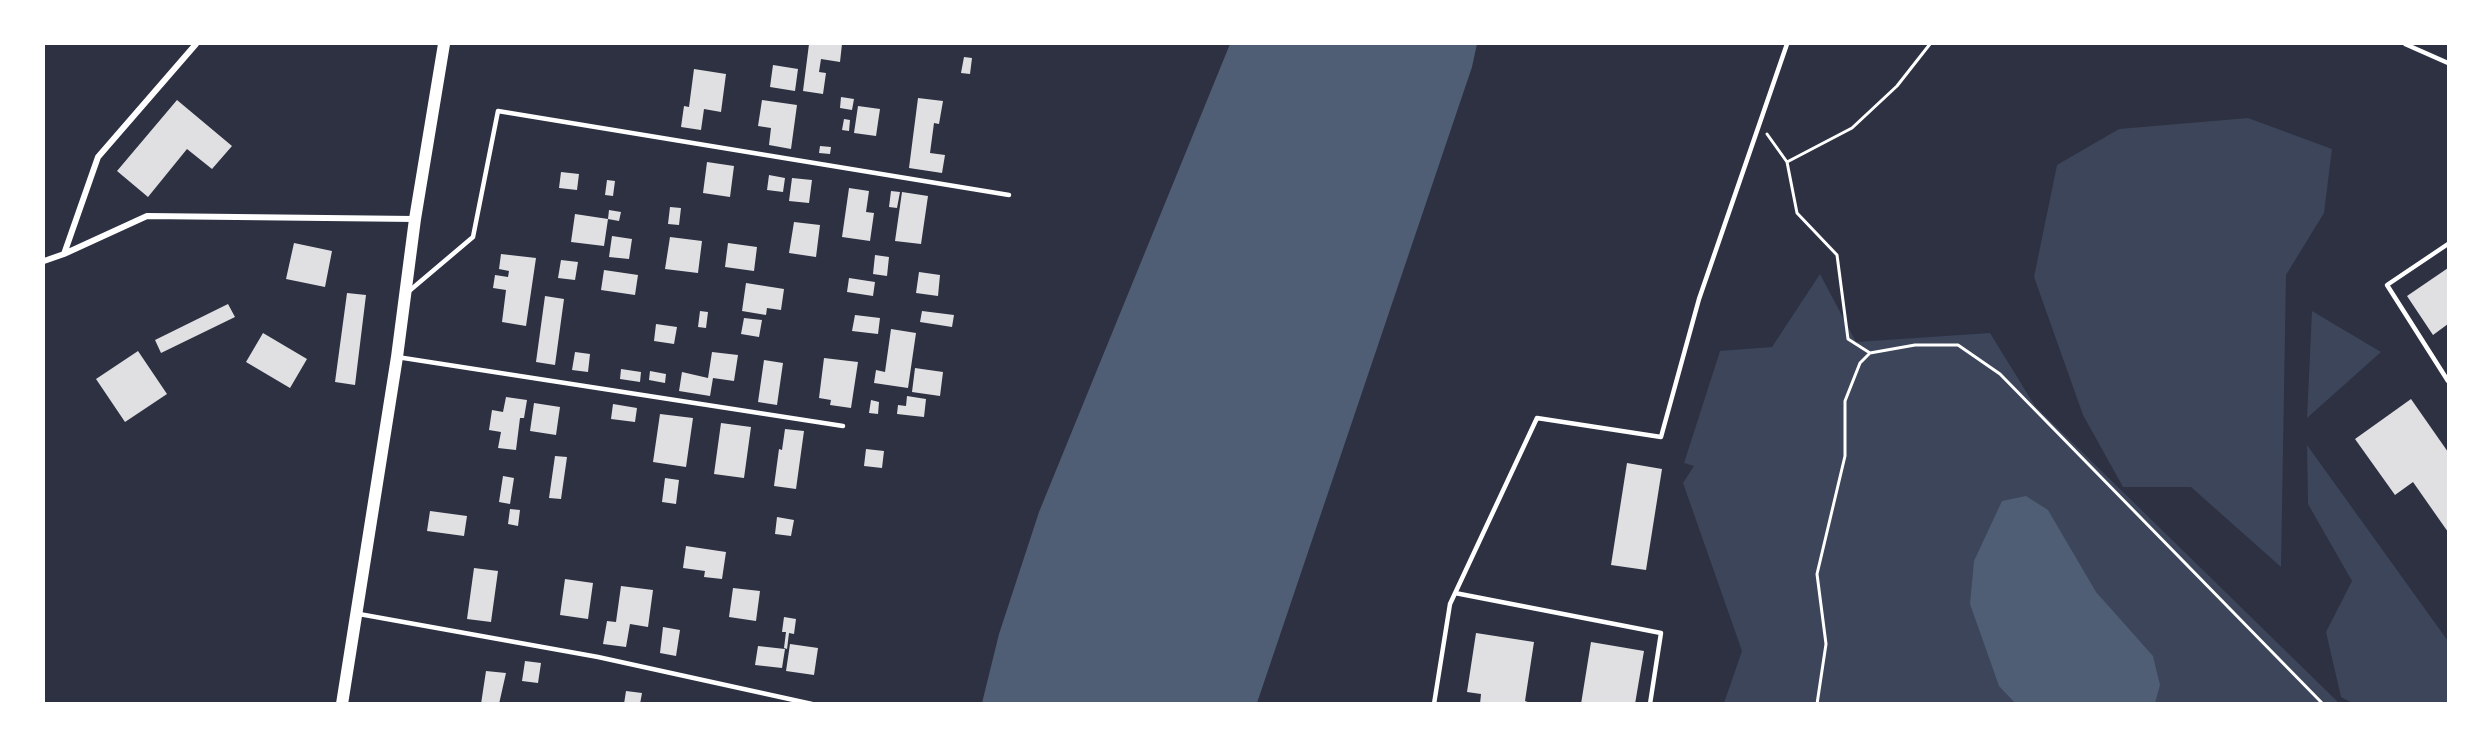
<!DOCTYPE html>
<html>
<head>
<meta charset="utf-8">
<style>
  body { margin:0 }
  #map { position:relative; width:2492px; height:747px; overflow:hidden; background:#2d3142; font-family:Helvetica,sans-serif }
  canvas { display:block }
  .frame { position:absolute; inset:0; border:45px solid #fff; pointer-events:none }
</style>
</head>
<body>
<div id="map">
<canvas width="2492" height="747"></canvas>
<div class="frame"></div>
</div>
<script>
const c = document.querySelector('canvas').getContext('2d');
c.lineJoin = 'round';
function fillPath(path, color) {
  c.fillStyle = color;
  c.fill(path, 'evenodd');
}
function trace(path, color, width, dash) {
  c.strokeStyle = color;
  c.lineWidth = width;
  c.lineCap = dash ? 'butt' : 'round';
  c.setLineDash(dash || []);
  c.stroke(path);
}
const green = new Path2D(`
  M 2248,118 L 2332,149 L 2324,213 L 2286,275 L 2281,567 L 2191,487 L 2123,487 L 2083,415 L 2034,277 L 2057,165 L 2119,129 Z
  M 1820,274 L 1856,342 L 1990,333 L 2035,406 L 2339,703 L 1724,703 L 1742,651 L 1683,483 L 1694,466 L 1684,463 L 1720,351 L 1772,347 Z
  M 2312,311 L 2381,352 L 2307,418 Z
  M 2307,445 L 2448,641 L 2448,703 L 2352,703 L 2341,697 L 2326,632 L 2352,581 L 2308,504 Z`);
const water = new Path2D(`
  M 1230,44 L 1477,44 L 1472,67 L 1257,703 L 982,703 L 999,634 L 1039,512 Z
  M 2026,496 L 2048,510 L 2096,592 L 2153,656 L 2160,685 L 2155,703 L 2015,703 L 1999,686 L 1970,604 L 1974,561 L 2002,501 Z`);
const building = new Path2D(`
  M 809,44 L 842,44 L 840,62 L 821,59 L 819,72 L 826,73 L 823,94 L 803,91 Z
  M 964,57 L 972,58 L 970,74 L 961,73 Z
  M 773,65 L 798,69 L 795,91 L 770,87 Z
  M 694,69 L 726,74 L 721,112 L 704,109 L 701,130 L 681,127 L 684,106 L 689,107 Z
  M 841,97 L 854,99 L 852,110 L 840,108 Z
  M 918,98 L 943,101 L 939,124 L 934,123 L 930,153 L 945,155 L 942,173 L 909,168 Z
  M 177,100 L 232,146 L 212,169 L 187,149 L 148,197 L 117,171 Z
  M 762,100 L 797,105 L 791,149 L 769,145 L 771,128 L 758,126 Z
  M 858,106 L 880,109 L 876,136 L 854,133 Z
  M 844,119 L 850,120 L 849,131 L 842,130 Z
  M 820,146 L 831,147 L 830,154 L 819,153 Z
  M 707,162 L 734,166 L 730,197 L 703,193 Z
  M 561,172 L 579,174 L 577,190 L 559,188 Z
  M 769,175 L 785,178 L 783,192 L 767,190 Z
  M 792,178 L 812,180 L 809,203 L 789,201 Z
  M 607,180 L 615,181 L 613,196 L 605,195 Z
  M 849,188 L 869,191 L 866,212 L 874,213 L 870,241 L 842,237 Z
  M 891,191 L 900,192 L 897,208 L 889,207 Z
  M 902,192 L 928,196 L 921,244 L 895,241 Z
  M 670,207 L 681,208 L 679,225 L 668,224 Z
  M 609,210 L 621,212 L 619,221 L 608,219 Z
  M 575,214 L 608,219 L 604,246 L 571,242 Z
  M 794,222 L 820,225 L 816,257 L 789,253 Z
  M 612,236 L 632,239 L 629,259 L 609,257 Z
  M 670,237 L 702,241 L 698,273 L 665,269 Z
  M 294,243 L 332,251 L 325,287 L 286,279 Z
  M 728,243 L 757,247 L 754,271 L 725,267 Z
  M 501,254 L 536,258 L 526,326 L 502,322 L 506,290 L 493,288 L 495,275 L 508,277 L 509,271 L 499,269 Z
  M 875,255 L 889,257 L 887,276 L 873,274 Z
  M 561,260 L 578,262 L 575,280 L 558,278 Z
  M 2448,268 L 2448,324 L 2433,335 L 2407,296 Z
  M 604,270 L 638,275 L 635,295 L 601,290 Z
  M 919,272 L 940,275 L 938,296 L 916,293 Z
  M 849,278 L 875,282 L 873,296 L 847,292 Z
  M 746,283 L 784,289 L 781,310 L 767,308 L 766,315 L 742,311 Z
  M 347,293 L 366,295 L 355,385 L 335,382 Z
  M 545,296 L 564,299 L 555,365 L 536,362 Z
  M 228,304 L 235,317 L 161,353 L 155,340 Z
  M 700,311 L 708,312 L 706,328 L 698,327 Z
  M 922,311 L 954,315 L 952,327 L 920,322 Z
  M 855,315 L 880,318 L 878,334 L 852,331 Z
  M 744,318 L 762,320 L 759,337 L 741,334 Z
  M 656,324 L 677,327 L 674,344 L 654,341 Z
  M 891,329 L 916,333 L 908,388 L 874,383 L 876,370 L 885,372 Z
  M 263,333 L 307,359 L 290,388 L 246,362 Z
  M 138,351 L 167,394 L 125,422 L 96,379 Z
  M 575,352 L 590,354 L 588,372 L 572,370 Z
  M 712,352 L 738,355 L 734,381 L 713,378 L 710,396 L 679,391 L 682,372 L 708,378 Z
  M 824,358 L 858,362 L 851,408 L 830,405 L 831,400 L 819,398 Z
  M 764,360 L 783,363 L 777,405 L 758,402 Z
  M 915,368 L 943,372 L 940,396 L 912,392 Z
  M 621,369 L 641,372 L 640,382 L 620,379 Z
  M 650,371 L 666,374 L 665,383 L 649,380 Z
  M 907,396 L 926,399 L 924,417 L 897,414 L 898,405 L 906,406 Z
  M 506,397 L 527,400 L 524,418 L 520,418 L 516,450 L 498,448 L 501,432 L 489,430 L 492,410 L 503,412 Z
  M 2411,399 L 2448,452 L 2448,532 L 2413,482 L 2395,495 L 2355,439 Z
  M 871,400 L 879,402 L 878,414 L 869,413 Z
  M 534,403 L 560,407 L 556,435 L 530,431 Z
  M 613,404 L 637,408 L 635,422 L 611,419 Z
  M 660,414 L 693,418 L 686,467 L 653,462 Z
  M 721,423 L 751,427 L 744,478 L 714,474 Z
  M 785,429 L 804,431 L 796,489 L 774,486 L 779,449 L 782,450 Z
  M 866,449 L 884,451 L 882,468 L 864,466 Z
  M 555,456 L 567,457 L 561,499 L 549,498 Z
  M 1627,463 L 1662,469 L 1646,570 L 1611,565 Z
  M 503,476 L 514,478 L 510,504 L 499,502 Z
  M 665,478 L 679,480 L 676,504 L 662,502 Z
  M 510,509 L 520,510 L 518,526 L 508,524 Z
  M 430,511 L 467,516 L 464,536 L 427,531 Z
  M 777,517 L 794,520 L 791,536 L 775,534 Z
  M 686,546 L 726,552 L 722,579 L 704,577 L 705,571 L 683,568 Z
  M 474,568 L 498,571 L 491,622 L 467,619 Z
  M 565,579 L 593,583 L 588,619 L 560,615 Z
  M 621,586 L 653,590 L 648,627 L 630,624 L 626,647 L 603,644 L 607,621 L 616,622 Z
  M 733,588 L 760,591 L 756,621 L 729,617 Z
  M 784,617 L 796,619 L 794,634 L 789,633 L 787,649 L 784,648 L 786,632 L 782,632 Z
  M 663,627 L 680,630 L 676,656 L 660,653 Z
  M 1476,633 L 1534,642 L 1525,701 L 1533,704 L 1480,704 L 1481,694 L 1467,692 Z
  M 1591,642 L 1644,651 L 1635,704 L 1581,704 Z
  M 790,644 L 818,648 L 814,675 L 786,671 Z
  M 758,646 L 785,649 L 782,668 L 755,665 Z
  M 525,661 L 541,663 L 538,683 L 522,681 Z
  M 486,671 L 506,673 L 499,704 L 481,704 Z
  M 626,691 L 642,693 L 640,704 L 624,704 Z`);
const path = new Path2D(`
  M 1767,134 L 1787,162 L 1797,213 L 1837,255 L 1848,339 L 1870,353 L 1915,345 L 1958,345 L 2000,374 L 2323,704
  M 1787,162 L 1852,128 L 1897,86 L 1930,44
  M 1817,704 L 1826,644 L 1817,574 L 1845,456 L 1845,401 L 1860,363 L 1869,354`);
const service = new Path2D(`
  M 2405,44 L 2448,63
  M 2448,244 L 2387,285 L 2448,381
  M 408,292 L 473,237 L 498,111 L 1009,195
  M 397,357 L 843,426
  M 1455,593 L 1661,633 L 1650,704
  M 359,614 L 598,657 L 812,704
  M 1434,704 L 1450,604 L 1537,418 L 1661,437 L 1699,299 L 1787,44`);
const minor = new Path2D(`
  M 64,254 L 98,157 L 196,44
  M 44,261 L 64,254 L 147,216 L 415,219`);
const secondary = new Path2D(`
  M 342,704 L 397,357 L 415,219 L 444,44`);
fillPath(green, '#3c4559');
fillPath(water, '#4f5d75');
fillPath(building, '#e0e0e3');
trace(path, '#fff', 3);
trace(service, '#fff', 4.5);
trace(minor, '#fff', 6);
trace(secondary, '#fff', 12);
</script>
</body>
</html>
